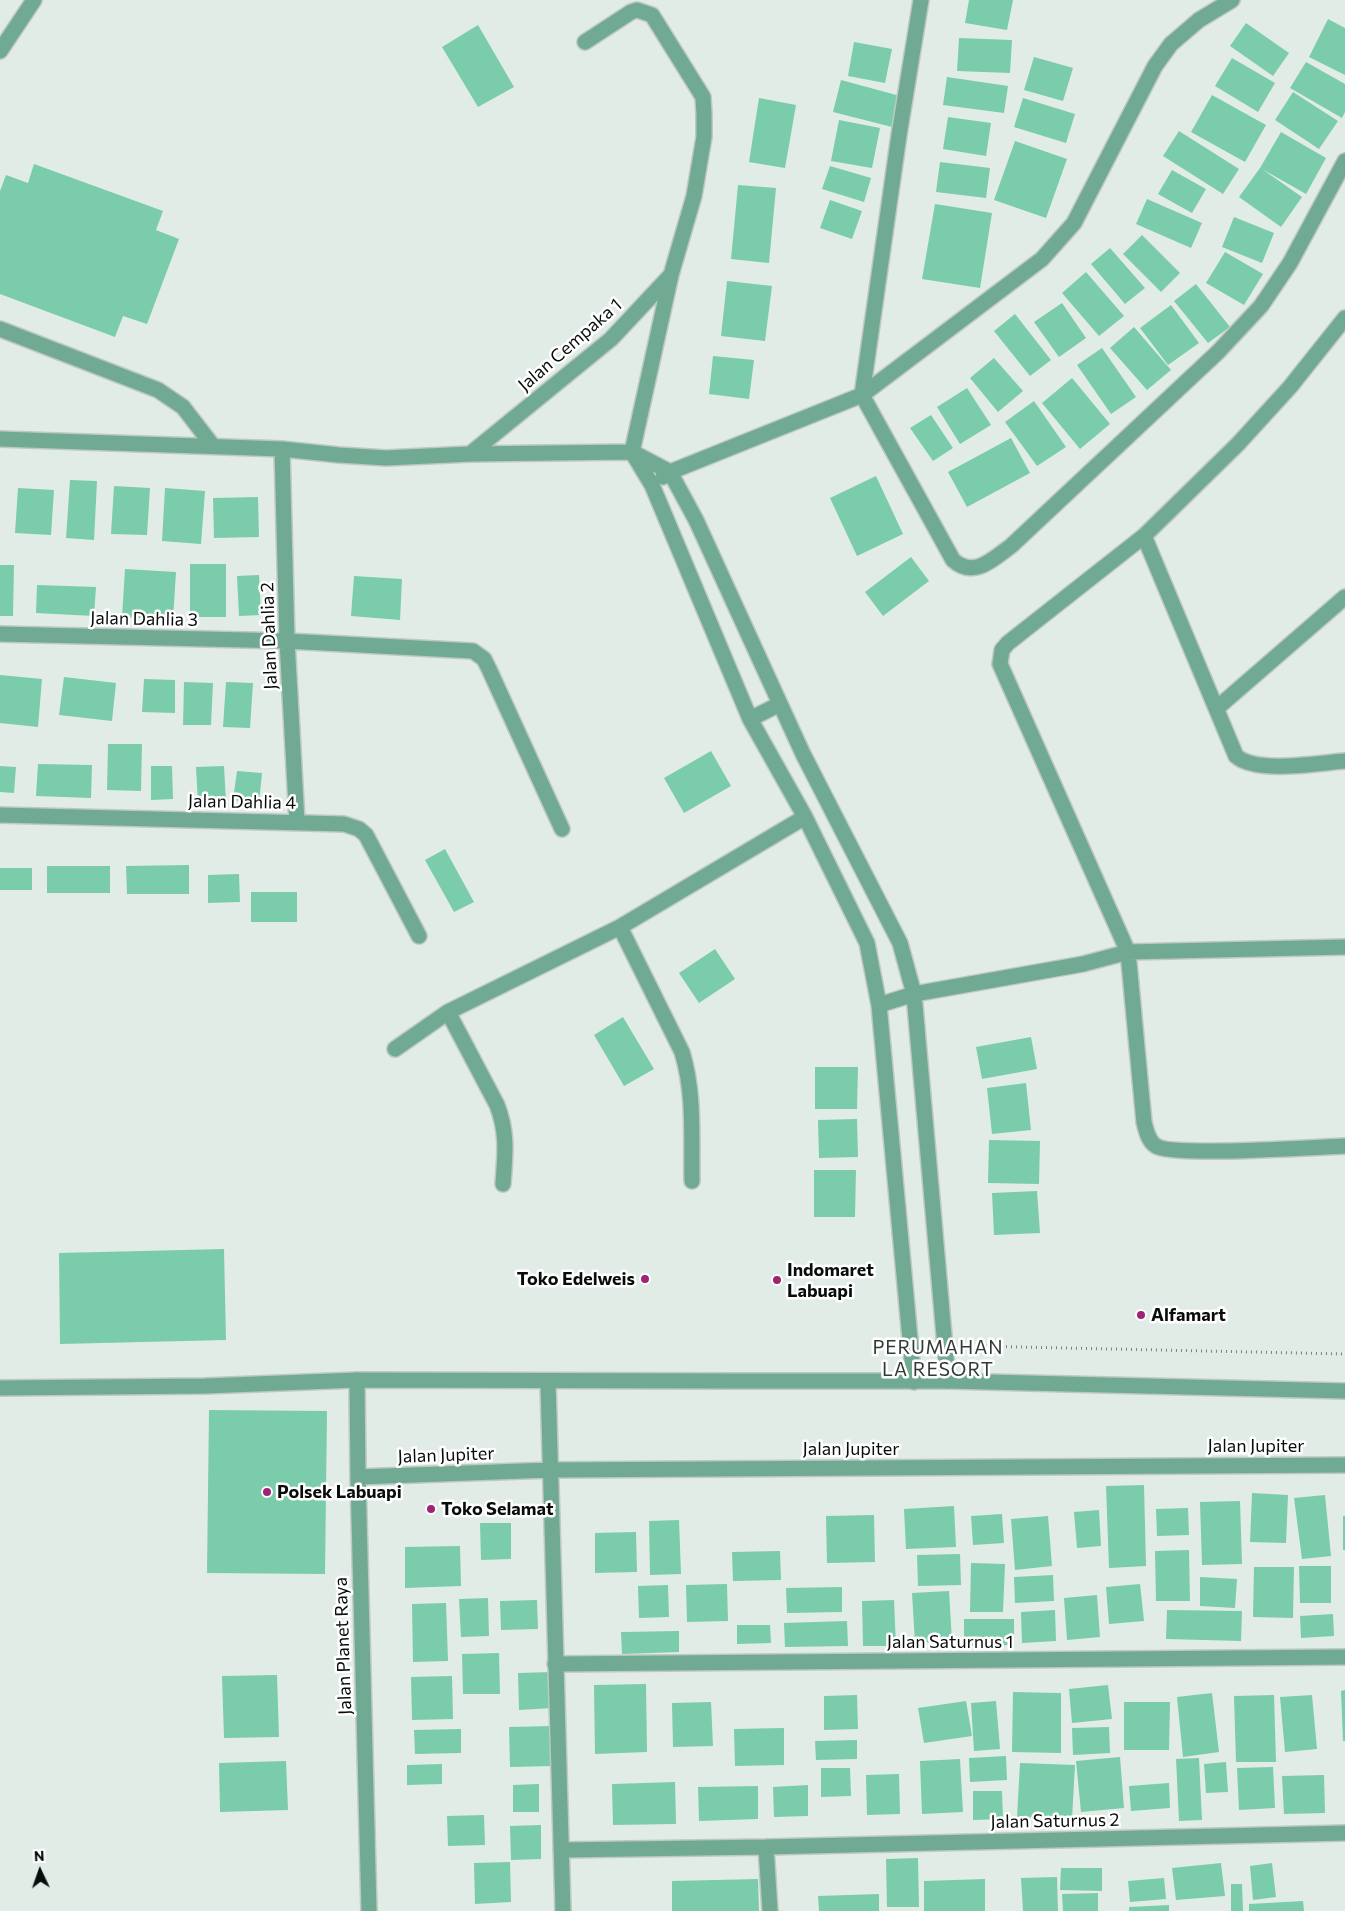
<!DOCTYPE html>
<html>
<head>
<meta charset="utf-8">
<style>
  body { margin:0 }
  #map { position:relative; width:1345px; height:1911px; overflow:hidden; background:#e1ece7; font-family:Commissioner,sans-serif }
  canvas { display:block }
  .north { position:absolute; left:15px; top:1846px; width:50px; height:50px; -webkit-text-stroke:4px #fff; paint-order:stroke; rotate:357deg; font-size:14px; font-weight:700; line-height:20px; text-align:center; color:#090c0b }
  .north::after { content:''; display:block; margin:auto; width:18px; height:22px; background:#090c0b; clip-path:polygon(50% 0,100% 100%,50% 72%,0 100%) }
</style>
</head>
<body>
<div id="map">
<canvas width="1345" height="1911"></canvas>
<div class="north">N</div>
</div>
<script>
const c = document.querySelector('canvas').getContext('2d');
c.lineJoin = 'round';
function fillPath(path, color) {
  c.fillStyle = color;
  c.fill(path, 'evenodd');
}
function trace(path, color, width, dash) {
  c.strokeStyle = color;
  c.lineWidth = width;
  c.lineCap = dash ? 'butt' : 'round';
  c.setLineDash(dash || []);
  c.stroke(path);
}
function label(font, color, halo, rows, align = 'center') {
  c.font = font + ' Commissioner,sans-serif';
  c.lineWidth = 5;
  c.setLineDash([]);
  c.textBaseline = 'middle';
  c.strokeStyle = halo;
  c.fillStyle = color;
  for (const [text, x, y, turn = 0] of rows) {
    c.save();
    c.translate(x, y);
    c.rotate((+turn || 0) * Math.PI / 180);
    c.textAlign = isNaN(turn) ? turn : align;
    if (halo) c.strokeText(text, 0, 0);
    c.fillText(text, 0, 0);
    c.restore();
  }
}
const building = new Path2D(`
  M 969,0 L 1013,0 L 1007,30 L 965,23 Z
  M 1328,19 L 1345,28 L 1345,75 L 1309,57 Z
  M 1246,23 L 1289,53 L 1273,76 L 1230,46 Z
  M 478,25 L 514,87 L 478,107 L 442,47 Z
  M 959,38 L 1012,40 L 1010,73 L 957,71 Z
  M 854,42 L 892,49 L 885,83 L 848,76 Z
  M 1034,57 L 1073,68 L 1063,101 L 1024,90 Z
  M 1232,58 L 1275,83 L 1258,112 L 1215,86 Z
  M 1306,62 L 1345,84 L 1345,112 L 1342,118 L 1290,88 Z
  M 947,77 L 1008,86 L 1004,113 L 943,105 Z
  M 841,80 L 900,96 L 892,127 L 833,112 Z
  M 1293,92 L 1338,121 L 1319,149 L 1275,120 Z
  M 1212,95 L 1266,125 L 1245,162 L 1191,132 Z
  M 759,98 L 796,105 L 785,168 L 749,162 Z
  M 1023,98 L 1075,114 L 1066,143 L 1014,127 Z
  M 948,117 L 991,123 L 986,156 L 943,149 Z
  M 839,120 L 880,128 L 872,168 L 831,161 Z
  M 1179,131 L 1239,169 L 1223,194 L 1163,156 Z
  M 1281,132 L 1326,158 L 1306,194 L 1262,169 L 1302,197 L 1281,227 L 1239,197 L 1260,168 Z
  M 1015,141 L 1067,159 L 1046,218 L 994,200 Z
  M 940,162 L 990,168 L 986,198 L 936,192 Z
  M 34,164 L 163,211 L 156,230 L 179,239 L 147,324 L 123,316 L 115,337 L 0,294 L 0,191 L 6,175 L 28,183 Z
  M 830,166 L 871,178 L 864,202 L 822,189 Z
  M 1172,170 L 1206,189 L 1192,213 L 1158,194 Z
  M 738,185 L 776,188 L 769,263 L 731,259 Z
  M 1147,199 L 1202,223 L 1191,248 L 1136,224 Z
  M 830,200 L 862,211 L 852,239 L 820,228 Z
  M 935,204 L 992,213 L 980,288 L 922,279 Z
  M 1234,217 L 1274,233 L 1262,263 L 1222,247 Z
  M 1142,235 L 1180,273 L 1161,292 L 1123,254 Z
  M 1110,248 L 1145,288 L 1125,304 L 1091,264 Z
  M 1225,252 L 1263,274 L 1244,305 L 1206,283 Z
  M 1086,272 L 1124,316 L 1099,336 L 1062,293 Z
  M 727,281 L 772,286 L 765,341 L 721,336 Z
  M 1196,284 L 1230,327 L 1208,343 L 1174,301 Z
  M 1062,303 L 1086,338 L 1059,357 L 1034,322 Z
  M 1171,305 L 1199,343 L 1168,365 L 1140,328 Z
  M 1015,314 L 1051,360 L 1030,376 L 994,331 Z
  M 1134,327 L 1171,370 L 1147,390 L 1110,348 Z
  M 1102,348 L 1136,397 L 1111,414 L 1077,365 Z
  M 713,356 L 754,360 L 749,399 L 709,394 Z
  M 994,358 L 1023,391 L 998,412 L 970,378 Z
  M 1072,378 L 1110,424 L 1080,449 L 1042,403 Z
  M 967,388 L 991,425 L 960,444 L 937,407 Z
  M 1034,401 L 1066,447 L 1037,466 L 1005,422 Z
  M 931,415 L 953,448 L 933,461 L 910,428 Z
  M 1011,438 L 1030,473 L 967,507 L 948,472 Z
  M 876,476 L 903,534 L 857,556 L 830,498 Z
  M 70,480 L 97,481 L 94,540 L 66,538 Z
  M 114,486 L 150,488 L 147,535 L 111,534 Z
  M 18,488 L 54,490 L 51,535 L 15,533 Z
  M 165,488 L 205,491 L 201,544 L 162,541 Z
  M 258,497 L 259,537 L 214,538 L 213,498 Z
  M 911,557 L 929,581 L 883,616 L 865,592 Z
  M 190,564 L 226,564 L 226,617 L 190,617 Z
  M 0,565 L 14,565 L 13,616 L 0,616 Z
  M 125,569 L 176,572 L 173,620 L 122,617 Z
  M 259,575 L 261,615 L 239,616 L 237,576 Z
  M 354,576 L 402,579 L 400,620 L 351,616 Z
  M 37,585 L 96,587 L 94,616 L 36,613 Z
  M 0,675 L 42,679 L 38,727 L 0,723 Z
  M 64,677 L 116,683 L 112,721 L 59,715 Z
  M 144,679 L 175,680 L 175,713 L 142,712 Z
  M 184,682 L 213,683 L 211,725 L 183,725 Z
  M 226,682 L 253,683 L 250,728 L 223,727 Z
  M 108,744 L 142,744 L 141,791 L 107,790 Z
  M 711,751 L 731,786 L 684,813 L 664,778 Z
  M 38,764 L 92,765 L 91,798 L 36,796 Z
  M 0,766 L 16,767 L 14,793 L 0,792 Z
  M 151,766 L 172,766 L 173,799 L 151,800 Z
  M 224,766 L 226,802 L 198,804 L 196,767 Z
  M 237,771 L 262,773 L 259,803 L 233,800 Z
  M 445,849 L 474,902 L 454,912 L 425,860 Z
  M 189,865 L 189,894 L 127,894 L 126,866 Z
  M 47,866 L 110,866 L 110,893 L 47,893 Z
  M 0,868 L 32,868 L 32,890 L 0,890 Z
  M 239,874 L 240,902 L 208,903 L 208,875 Z
  M 251,892 L 297,892 L 297,922 L 251,922 Z
  M 715,949 L 735,979 L 699,1003 L 679,973 Z
  M 623,1017 L 654,1069 L 624,1086 L 594,1035 Z
  M 1031,1037 L 1037,1069 L 982,1079 L 976,1047 Z
  M 815,1067 L 858,1067 L 857,1109 L 815,1109 Z
  M 1026,1083 L 1031,1130 L 992,1134 L 987,1088 Z
  M 857,1119 L 858,1157 L 819,1158 L 818,1120 Z
  M 989,1140 L 1040,1141 L 1039,1184 L 988,1183 Z
  M 814,1170 L 856,1170 L 855,1217 L 814,1217 Z
  M 1037,1191 L 1040,1233 L 994,1235 L 992,1193 Z
  M 224,1249 L 226,1340 L 60,1344 L 59,1253 Z
  M 209,1410 L 327,1411 L 325,1574 L 207,1573 Z
  M 1144,1485 L 1146,1566 L 1109,1568 L 1106,1486 Z
  M 1252,1493 L 1288,1495 L 1286,1543 L 1250,1542 Z
  M 1325,1495 L 1331,1556 L 1302,1559 L 1294,1498 Z
  M 1240,1501 L 1242,1564 L 1202,1565 L 1200,1502 Z
  M 954,1506 L 956,1547 L 906,1549 L 904,1509 Z
  M 1188,1508 L 1189,1535 L 1157,1536 L 1156,1509 Z
  M 1099,1510 L 1101,1546 L 1077,1548 L 1074,1512 Z
  M 1002,1514 L 1004,1543 L 973,1545 L 971,1516 Z
  M 874,1515 L 875,1562 L 827,1563 L 826,1516 Z
  M 1048,1516 L 1052,1566 L 1015,1570 L 1011,1519 Z
  M 1343,1516 L 1345,1516 L 1345,1550 L 1343,1550 Z
  M 679,1520 L 681,1574 L 650,1575 L 649,1521 Z
  M 480,1523 L 511,1523 L 511,1559 L 481,1560 Z
  M 636,1532 L 637,1572 L 595,1573 L 595,1533 Z
  M 460,1546 L 461,1586 L 405,1588 L 405,1547 Z
  M 1189,1550 L 1190,1601 L 1156,1601 L 1155,1551 Z
  M 780,1551 L 781,1580 L 733,1581 L 732,1552 Z
  M 960,1554 L 961,1585 L 918,1586 L 917,1555 Z
  M 971,1563 L 1005,1564 L 1003,1612 L 970,1612 Z
  M 1299,1566 L 1331,1566 L 1331,1603 L 1300,1603 Z
  M 1254,1567 L 1294,1567 L 1293,1618 L 1253,1617 Z
  M 1053,1575 L 1054,1601 L 1015,1603 L 1014,1577 Z
  M 1200,1577 L 1237,1579 L 1235,1608 L 1200,1606 Z
  M 727,1584 L 728,1621 L 687,1622 L 686,1585 Z
  M 1140,1584 L 1144,1621 L 1109,1624 L 1106,1587 Z
  M 668,1585 L 669,1617 L 639,1618 L 638,1586 Z
  M 842,1587 L 842,1612 L 787,1613 L 786,1588 Z
  M 949,1591 L 952,1641 L 915,1643 L 912,1593 Z
  M 1097,1595 L 1100,1637 L 1067,1640 L 1064,1598 Z
  M 488,1598 L 489,1636 L 461,1637 L 459,1599 Z
  M 537,1600 L 538,1629 L 501,1630 L 500,1601 Z
  M 894,1600 L 896,1646 L 863,1646 L 862,1601 Z
  M 446,1603 L 448,1661 L 413,1662 L 412,1604 Z
  M 1055,1610 L 1056,1641 L 1022,1643 L 1021,1612 Z
  M 1167,1610 L 1242,1611 L 1241,1641 L 1166,1639 Z
  M 1333,1614 L 1334,1636 L 1301,1638 L 1300,1616 Z
  M 964,1619 L 1014,1619 L 1014,1645 L 964,1646 Z
  M 847,1621 L 848,1646 L 785,1647 L 784,1623 Z
  M 737,1625 L 770,1625 L 771,1643 L 737,1644 Z
  M 679,1631 L 679,1652 L 622,1654 L 621,1632 Z
  M 499,1653 L 500,1694 L 463,1694 L 462,1654 Z
  M 552,1672 L 553,1708 L 519,1710 L 518,1673 Z
  M 277,1675 L 279,1737 L 224,1738 L 222,1676 Z
  M 452,1676 L 453,1719 L 412,1720 L 411,1677 Z
  M 646,1684 L 647,1752 L 595,1754 L 594,1685 Z
  M 1108,1685 L 1112,1719 L 1072,1723 L 1069,1689 Z
  M 1345,1690 L 1345,1741 L 1343,1741 L 1341,1691 Z
  M 1013,1692 L 1061,1693 L 1061,1753 L 1012,1752 Z
  M 1212,1693 L 1219,1752 L 1183,1757 L 1177,1697 Z
  M 857,1695 L 858,1729 L 824,1730 L 824,1696 Z
  M 1274,1695 L 1276,1762 L 1236,1762 L 1234,1696 Z
  M 1312,1695 L 1317,1749 L 1285,1752 L 1280,1697 Z
  M 966,1701 L 972,1736 L 924,1743 L 918,1708 Z
  M 996,1701 L 1000,1749 L 974,1751 L 971,1703 Z
  M 711,1702 L 713,1746 L 673,1747 L 672,1703 Z
  M 1124,1702 L 1170,1702 L 1169,1750 L 1124,1750 Z
  M 552,1726 L 553,1766 L 510,1767 L 509,1727 Z
  M 1109,1727 L 1110,1753 L 1073,1755 L 1072,1728 Z
  M 784,1728 L 784,1765 L 735,1766 L 734,1729 Z
  M 461,1729 L 461,1753 L 415,1754 L 414,1730 Z
  M 857,1740 L 857,1759 L 816,1760 L 815,1741 Z
  M 1006,1756 L 1007,1780 L 970,1782 L 969,1758 Z
  M 1120,1757 L 1124,1808 L 1081,1812 L 1076,1761 Z
  M 1199,1758 L 1202,1820 L 1179,1821 L 1176,1759 Z
  M 960,1759 L 963,1812 L 922,1814 L 920,1761 Z
  M 286,1761 L 288,1810 L 220,1812 L 219,1763 Z
  M 1226,1762 L 1228,1792 L 1206,1793 L 1204,1764 Z
  M 1020,1763 L 1075,1765 L 1072,1819 L 1017,1817 Z
  M 442,1764 L 442,1784 L 407,1785 L 407,1765 Z
  M 1273,1767 L 1275,1808 L 1239,1810 L 1237,1768 Z
  M 821,1768 L 850,1768 L 851,1796 L 821,1797 Z
  M 899,1774 L 900,1814 L 867,1815 L 866,1775 Z
  M 1324,1775 L 1325,1813 L 1284,1814 L 1282,1776 Z
  M 675,1782 L 676,1824 L 613,1825 L 612,1784 Z
  M 1169,1783 L 1170,1808 L 1131,1811 L 1129,1786 Z
  M 539,1784 L 539,1812 L 513,1812 L 513,1785 Z
  M 808,1785 L 808,1816 L 774,1817 L 773,1787 Z
  M 758,1786 L 758,1819 L 699,1821 L 698,1787 Z
  M 973,1791 L 1002,1791 L 1003,1819 L 973,1820 Z
  M 484,1815 L 485,1845 L 448,1846 L 447,1816 Z
  M 541,1825 L 541,1859 L 511,1860 L 510,1826 Z
  M 918,1858 L 919,1907 L 887,1907 L 886,1859 Z
  M 510,1862 L 511,1902 L 475,1904 L 474,1863 Z
  M 1221,1863 L 1225,1896 L 1176,1900 L 1172,1868 Z
  M 1272,1863 L 1276,1897 L 1253,1900 L 1250,1866 Z
  M 1061,1868 L 1102,1868 L 1102,1891 L 1060,1890 Z
  M 1057,1877 L 1058,1911 L 1023,1911 L 1021,1878 Z
  M 1164,1878 L 1166,1899 L 1130,1902 L 1128,1881 Z
  M 758,1879 L 759,1911 L 672,1911 L 672,1881 Z
  M 985,1879 L 985,1911 L 924,1911 L 924,1881 Z
  M 1231,1884 L 1242,1884 L 1243,1911 L 1231,1911 Z
  M 1098,1893 L 1098,1911 L 1063,1911 L 1062,1894 Z
  M 879,1894 L 879,1911 L 819,1911 L 818,1896 Z
  M 1303,1901 L 1304,1911 L 1249,1911 L 1249,1904 Z
  M 1169,1905 L 1169,1911 L 1129,1911 L 1129,1907 Z`);
const path = new Path2D(`
  M 971,1346 L 1345,1354`);
const service = new Path2D(`
  M 0,329 L 158,390 L 183,407 L 213,446`);
const minor = new Path2D(`
  M 921,0 L 899,135 L 862,395 L 953,560 C 974,579 993,559 1011,546 L 1218,352 L 1261,306 L 1290,263 L 1345,161
  M 0,51 L 34,0
  M 671,275 L 632,452 L 652,485 L 750,719 L 805,817 L 867,943 L 879,1005 L 914,1382
  M 1345,318 L 1290,387 L 1238,444 L 1144,536 L 1008,643 L 1002,650 L 1000,664 L 1128,952 L 1144,1122 C 1146,1130 1148,1141 1156,1146 C 1172,1157 1316,1147 1345,1146
  M 0,439 L 282,449 L 339,455 L 386,458 L 470,454 L 632,452 L 670,472 L 696,520 L 803,754 L 900,943 L 914,994 L 948,1381
  M 282,449 L 287,641 L 297,822
  M 470,454 L 611,339 L 671,275 L 694,196 L 704,137 L 704,115 L 703,97 L 652,15 L 637,10 L 631,12 L 585,42
  M 663,477 L 670,472 L 862,395 L 1042,259 L 1074,223 L 1155,66 L 1171,44 L 1199,20 L 1232,0
  M 1144,536 L 1236,756 C 1256,774 1318,763 1345,761
  M 0,634 L 287,641 L 473,651 L 484,659 L 489,669 L 562,829
  M 1217,708 L 1345,597
  M 750,719 L 780,704
  M 0,815 L 344,824 L 359,829 L 366,835 L 419,936
  M 620,927 L 682,1052 C 695,1094 691,1138 692,1181
  M 879,1005 L 914,994 L 1083,964 L 1128,952 L 1345,947
  M 448,1012 L 497,1105 C 508,1133 505,1155 503,1184
  M 395,1049 L 448,1012 L 620,927 L 805,817
  M 357,1380 L 358,1477 L 369,1911
  M 548,1382 L 563,1911
  M 358,1477 L 550,1470 L 1345,1465
  M 555,1664 L 1345,1657
  M 766,1847 L 1345,1833
  M 561,1850 L 766,1847 L 770,1911`);
const tertiary = new Path2D(`
  M 0,1388 L 205,1386 L 357,1380 L 729,1381 L 948,1381 L 1345,1391`);
const markers = [
  [645,1279,5,"#a02275"],
  [777,1280,5,"#a02275"],
  [1141,1315,5,"#a02275"],
  [267,1492,5,"#a02275"],
  [431,1509,5,"#a02275"]
];
const streetNames = [
  ["Jalan Cempaka 1",570,345,-41],
  ["Jalan Dahlia 3",144,619,1],
  ["Jalan Dahlia 2",269,636,-92],
  ["Jalan Dahlia 4",242,802,1],
  ["Jalan Jupiter",1256,1446],
  ["Jalan Jupiter",851,1449],
  ["Jalan Jupiter",446,1455,-2],
  ["Jalan Saturnus 1",950,1642],
  ["Jalan Planet Raya",343,1646,-92],
  ["Jalan Saturnus 2",1055,1821,-1]
];
const poiNames = [
  ["Indomaret",787,1270],
  ["Labuapi",787,1291],
  ["Toko Edelweis",635,1279,"right"],
  ["Alfamart",1151,1315],
  ["Polsek Labuapi",277,1492],
  ["Toko Selamat",441,1509]
];
const neighbourhoodNames = [
  ["PERUMAHAN",938,1348],
  ["LA RESORT",938,1370]
];
fillPath(building, '#7bccaa');
trace(service, '#bec8c4', 18);
trace(minor, '#bec8c4', 18);
trace(tertiary, '#bec8c4', 18);
trace(path, '#787f7c', 3, [1, 4]);
trace(service, '#71aa92', 15);
trace(minor, '#71aa92', 15);
trace(tertiary, '#71aa92', 15);
for (const [x, y, r, color] of markers) {
  const dot = new Path2D();
  dot.arc(x, y, r, 0, 2 * Math.PI);
  c.fillStyle = color;
  c.fill(dot);
  trace(dot, '#fff', 2);
}
label('18px', '#090c0b', '#fff', streetNames);
label('bold 18px', '#090c0b', '#fff', poiNames, 'left');
c.letterSpacing = '1px';
label('19px', '#323a36', '#fff', neighbourhoodNames);
c.letterSpacing = '0px';
</script>
</body>
</html>
